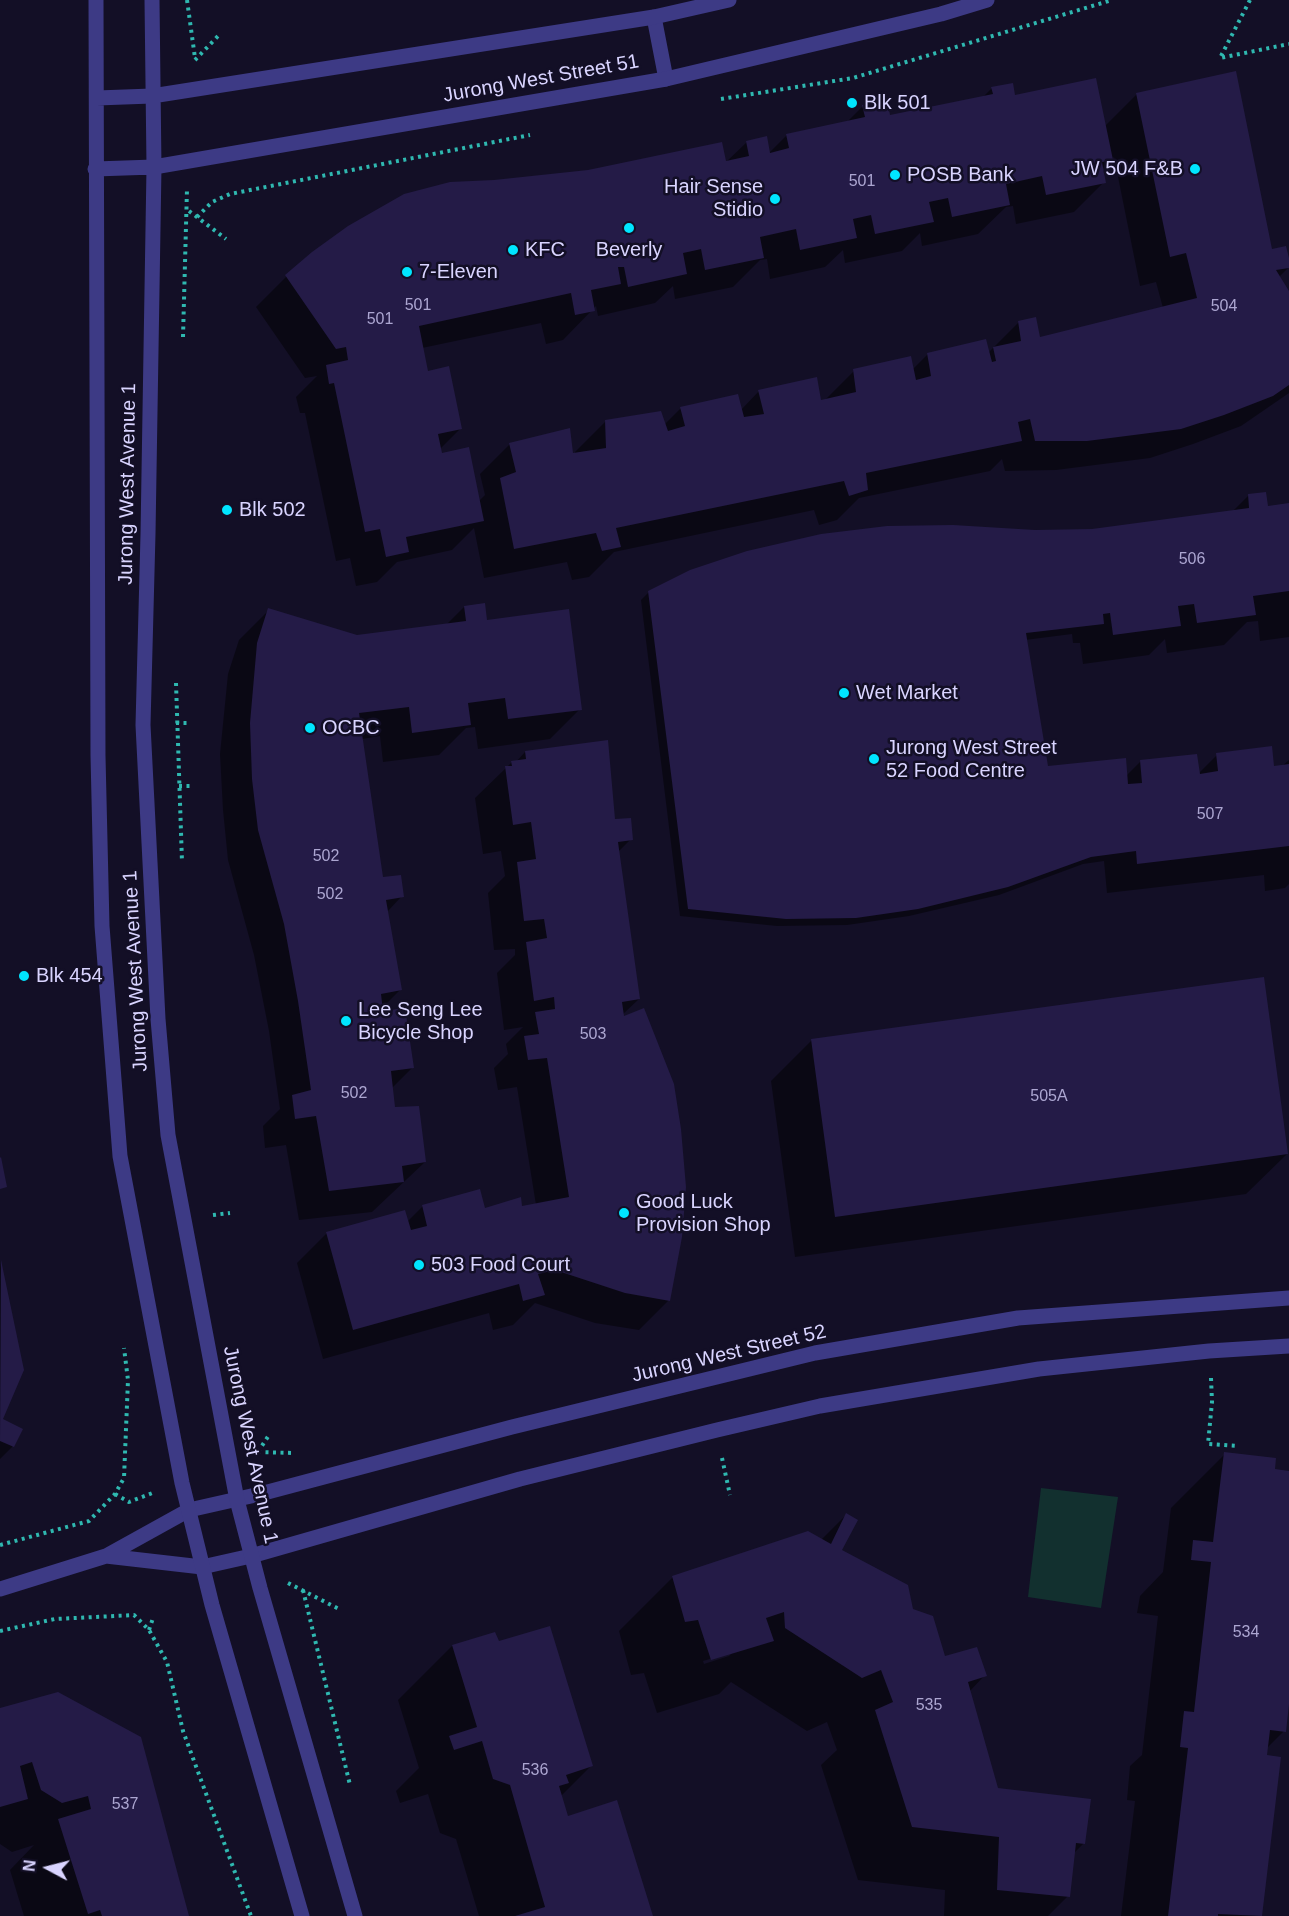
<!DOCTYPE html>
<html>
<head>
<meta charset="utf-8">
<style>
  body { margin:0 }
  #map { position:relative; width:1289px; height:1916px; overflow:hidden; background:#130f26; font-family:Helvetica,sans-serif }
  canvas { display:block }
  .north { position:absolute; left:18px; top:1838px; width:60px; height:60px; -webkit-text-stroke:4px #130f26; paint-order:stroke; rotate:277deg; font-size:16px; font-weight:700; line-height:24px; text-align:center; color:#d9d4ff }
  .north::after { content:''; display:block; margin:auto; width:21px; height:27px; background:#d9d4ff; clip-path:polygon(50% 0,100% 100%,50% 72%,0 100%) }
</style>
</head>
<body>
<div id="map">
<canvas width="1289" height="1916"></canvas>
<div class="north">N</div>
</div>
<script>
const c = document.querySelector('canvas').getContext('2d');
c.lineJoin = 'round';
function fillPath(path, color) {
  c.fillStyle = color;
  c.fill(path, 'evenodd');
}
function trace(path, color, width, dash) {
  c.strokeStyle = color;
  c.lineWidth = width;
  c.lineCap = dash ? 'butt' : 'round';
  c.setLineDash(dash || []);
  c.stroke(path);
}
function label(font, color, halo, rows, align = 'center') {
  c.font = font + ' Helvetica,sans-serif';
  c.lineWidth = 5;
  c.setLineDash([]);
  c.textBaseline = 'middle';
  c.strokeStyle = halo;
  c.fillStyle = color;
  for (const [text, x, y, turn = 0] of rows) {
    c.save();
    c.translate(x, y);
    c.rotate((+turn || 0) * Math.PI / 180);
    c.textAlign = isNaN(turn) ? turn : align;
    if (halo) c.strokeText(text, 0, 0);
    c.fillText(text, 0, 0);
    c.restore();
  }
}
const green = new Path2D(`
  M 1041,1488 L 1118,1497 L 1101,1608 L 1028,1597 Z`);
const shadow = new Path2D(`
  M 992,88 L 1104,127 L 1137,94 L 1271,251 L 1289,265 L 1289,267 L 1279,277 L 1289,292 L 1289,393 L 1241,426 L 1193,444 L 1150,458 L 1056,470 L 1005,471 L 1002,459 L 990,471 L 859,498 L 837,520 L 819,525 L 814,510 L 614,552 L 589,577 L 572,580 L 567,562 L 484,578 L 474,528 L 452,550 L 397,562 L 377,582 L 356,586 L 350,558 L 336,561 L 305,413 L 300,413 L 296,397 L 317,376 L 305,378 L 256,307 L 286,277 L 725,163 L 747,142 L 769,153 L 787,135 L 846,123 L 863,106 L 889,117 L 982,98 ZM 1114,157 L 1140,286 L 1156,282 L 1163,308 L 1039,339 L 1019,322 L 988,353 L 928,354 L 912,370 L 854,371 L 823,402 L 820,402 L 759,391 L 741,410 L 737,396 L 680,409 L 665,424 L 606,421 L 575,452 L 575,454 L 510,444 L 480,474 L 485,495 L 478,502 L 441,455 L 440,449 L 461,428 L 427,373 L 422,348 L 541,323 L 546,344 L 563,340 L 596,306 L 598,316 L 655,303 L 673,286 L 675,299 L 733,287 L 760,260 L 767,259 L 770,279 L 825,267 L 843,250 L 845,263 L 902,251 L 920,233 L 922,246 L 978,234 L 1006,207 L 1013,206 L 1016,224 L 1074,212 L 1104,182 L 1102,169 Z
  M 1248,496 L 1267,508 L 1289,505 L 1289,637 L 1260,641 L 1258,621 L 1247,622 L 1224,645 L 1167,653 L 1165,639 L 1149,655 L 1083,664 L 1080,643 L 1073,643 L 1072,634 L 1025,640 L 1047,768 L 1126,776 L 1141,761 L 1198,774 L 1217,755 L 1273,768 L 1282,766 L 1289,760 L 1289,884 L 1285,888 L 1265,891 L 1264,875 L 1107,893 L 1104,861 L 1083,864 L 999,895 L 909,916 L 847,925 L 777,926 L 680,916 L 641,600 L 649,592 L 1035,531 L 1092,531 L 1232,512 Z
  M 464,607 L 485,621 L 580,709 L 550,739 L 478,749 L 475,727 L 466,728 L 439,755 L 383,762 L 380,736 L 362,739 L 381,878 L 402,896 L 387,912 L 401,989 L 381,1009 L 413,1067 L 391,1089 L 394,1109 L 425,1162 L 372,1212 L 299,1220 L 286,1145 L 265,1148 L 263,1126 L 280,1109 L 269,1031 L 254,955 L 228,860 L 223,810 L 220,754 L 228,674 L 239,640 L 269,610 L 357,637 L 446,625 Z
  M 525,752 L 614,821 L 631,839 L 618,852 L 639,999 L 622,1015 L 669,1300 L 639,1330 L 595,1323 L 535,1303 L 513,1325 L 493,1330 L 489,1313 L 323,1359 L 297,1263 L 327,1233 L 407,1222 L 423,1206 L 484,1210 L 536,1205 L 517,1087 L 498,1090 L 494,1068 L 508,1054 L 506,1044 L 523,1027 L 504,1030 L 497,973 L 515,955 L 515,949 L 494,950 L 488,893 L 505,876 L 501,851 L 483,854 L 475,798 L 506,768 L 512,762 L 516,762 Z
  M 811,1041 L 1287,1154 L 1246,1194 L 795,1257 L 771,1081 Z
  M 0,1263 L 22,1369 L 1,1420 L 21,1430 L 12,1447 L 0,1459 Z
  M 1225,1454 L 1273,1471 L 1289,1473 L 1289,1691 L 1284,1731 L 1266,1749 L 1265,1756 L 1279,1758 L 1260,1916 L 1121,1916 L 1135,1801 L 1127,1800 L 1130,1766 L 1142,1755 L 1158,1616 L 1137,1613 L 1140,1596 L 1163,1572 L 1171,1508 Z
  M 846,1515 L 840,1551 L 912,1610 L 945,1658 L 985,1675 L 969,1692 L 997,1789 L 1084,1843 L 1073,1854 L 1068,1896 L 1048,1916 L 944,1916 L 945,1890 L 858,1880 L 821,1765 L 837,1750 L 827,1722 L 807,1731 L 731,1682 L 719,1694 L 657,1713 L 644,1673 L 631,1675 L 619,1631 L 673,1577 L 821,1540 ZM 733,1652 L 729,1656 L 704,1664 L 703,1661 Z
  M 494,1634 L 498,1643 L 591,1766 L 560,1797 L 567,1817 L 651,1916 L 479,1916 L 456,1839 L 440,1833 L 428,1794 L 400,1803 L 396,1791 L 419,1768 L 398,1700 L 452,1646 Z
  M 58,1694 L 187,1916 L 24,1916 L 10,1870 L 34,1845 L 12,1852 L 0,1844 L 0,1710 Z`);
const building = new Path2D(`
  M 1236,71 L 1272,249 L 1286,246 L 1289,258 L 1289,268 L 1276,270 L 1289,291 L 1289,385 L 1273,396 L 1224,415 L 1181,429 L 1087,441 L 1035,441 L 1030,419 L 1018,422 L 1022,441 L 866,473 L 868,490 L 849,496 L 844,481 L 616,528 L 621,547 L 602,551 L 596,533 L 514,549 L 500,478 L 516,472 L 509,443 L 570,428 L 573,453 L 606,448 L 605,420 L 661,411 L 668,431 L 685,426 L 680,407 L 738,394 L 744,417 L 764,414 L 758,390 L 817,377 L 821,400 L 856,392 L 853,369 L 911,356 L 916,380 L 931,376 L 927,353 L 986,339 L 992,362 L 996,361 L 993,347 L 1021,341 L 1018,321 L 1036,317 L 1040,337 L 1197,298 L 1186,253 L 1170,257 L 1136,93 Z
  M 1096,78 L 1113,160 L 1102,162 L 1106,183 L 1046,195 L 1042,176 L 1006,184 L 1010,205 L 952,217 L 948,198 L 929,202 L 934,222 L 875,234 L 871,215 L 853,219 L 857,238 L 800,250 L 796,229 L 760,237 L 764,258 L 705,270 L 701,249 L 697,250 L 683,253 L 687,274 L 628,287 L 624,267 L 618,267 L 621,284 L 591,290 L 595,311 L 575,315 L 571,293 L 419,326 L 428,371 L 449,366 L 462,429 L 438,434 L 442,453 L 469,447 L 484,521 L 406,537 L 409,552 L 386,557 L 380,529 L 365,532 L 334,383 L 329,384 L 326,365 L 348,360 L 346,347 L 336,349 L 285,275 L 312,252 L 348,226 L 404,194 L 450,182 L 494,180 L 588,170 L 722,142 L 726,161 L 749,156 L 746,141 L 767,136 L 770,153 L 789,148 L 786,134 L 865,117 L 862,105 L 887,99 L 890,115 L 993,94 L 991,87 L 1013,83 L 1015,95 Z
  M 1266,492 L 1268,506 L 1289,503 L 1289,591 L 1253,596 L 1256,615 L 1197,623 L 1194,604 L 1178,606 L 1181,626 L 1113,635 L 1110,613 L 1103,614 L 1104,624 L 1026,633 L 1048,766 L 1126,758 L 1128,784 L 1142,783 L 1140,760 L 1197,754 L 1200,774 L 1218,771 L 1216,753 L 1272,746 L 1274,766 L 1289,764 L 1289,846 L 1137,864 L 1136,851 L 1091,857 L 1008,887 L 918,909 L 856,918 L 786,919 L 688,909 L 648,591 L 690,570 L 747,551 L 821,534 L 887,526 L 953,525 L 1035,530 L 1092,529 L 1249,508 L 1248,494 Z
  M 485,603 L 487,620 L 569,609 L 582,710 L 508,719 L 505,698 L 468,703 L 471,725 L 412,733 L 409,707 L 359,713 L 383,877 L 401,875 L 404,897 L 386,900 L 402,990 L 381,994 L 383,1011 L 405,1008 L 414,1068 L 391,1071 L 395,1107 L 419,1106 L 426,1162 L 402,1166 L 404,1182 L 329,1191 L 316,1116 L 295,1119 L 292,1095 L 311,1090 L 298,1001 L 284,924 L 258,830 L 252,779 L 250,723 L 257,643 L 268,608 L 357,635 L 466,621 L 464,606 Z
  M 608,740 L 615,819 L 631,818 L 633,840 L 618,842 L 640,999 L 622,1002 L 624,1016 L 644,1008 L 674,1084 L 681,1129 L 686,1187 L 682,1237 L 670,1301 L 625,1293 L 555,1270 L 538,1274 L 545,1295 L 523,1301 L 519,1284 L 353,1330 L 326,1232 L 405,1210 L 411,1230 L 427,1226 L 422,1205 L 480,1189 L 485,1208 L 521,1197 L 522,1206 L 569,1197 L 547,1058 L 528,1060 L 524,1036 L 539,1034 L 535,1012 L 555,1009 L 554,997 L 534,1001 L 526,942 L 547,938 L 544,919 L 524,921 L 517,862 L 536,859 L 531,822 L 513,825 L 505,766 L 512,766 L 511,761 L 526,759 L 525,751 Z
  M 1264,977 L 1288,1154 L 835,1217 L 811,1039 Z
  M 1,1157 L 7,1187 L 0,1189 L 0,1158 Z
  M 1,1260 L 24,1370 L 3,1419 L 23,1429 L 14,1447 L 0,1441 Z
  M 1224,1452 L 1276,1458 L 1275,1469 L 1289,1471 L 1289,1704 L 1286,1732 L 1270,1730 L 1267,1755 L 1281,1757 L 1262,1916 L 1218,1914 L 1218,1916 L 1168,1916 L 1188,1748 L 1180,1747 L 1184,1711 L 1194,1712 L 1211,1562 L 1191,1560 L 1193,1540 L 1213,1542 Z
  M 846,1513 L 858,1520 L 842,1550 L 908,1585 L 913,1609 L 933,1616 L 945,1656 L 977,1647 L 987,1676 L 968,1682 L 998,1788 L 1091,1799 L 1085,1844 L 1076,1843 L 1070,1897 L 997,1890 L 999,1837 L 912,1827 L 875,1710 L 893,1702 L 881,1670 L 862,1678 L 785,1628 L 784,1612 L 766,1618 L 774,1641 L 711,1660 L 698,1620 L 685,1622 L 672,1576 L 808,1531 L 831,1544 Z
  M 550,1626 L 593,1766 L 566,1775 L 569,1783 L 559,1786 L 568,1816 L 617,1800 L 653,1916 L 515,1916 L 545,1907 L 510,1785 L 493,1779 L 482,1741 L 454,1750 L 449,1736 L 477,1727 L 452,1645 L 495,1632 L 499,1641 Z
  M 58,1692 L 141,1737 L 189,1916 L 102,1916 L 100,1910 L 88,1914 L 58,1819 L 91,1809 L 88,1796 L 62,1803 L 41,1790 L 32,1762 L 20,1766 L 28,1799 L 0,1807 L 0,1708 Z`);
const path = new Path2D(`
  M 187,0 L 195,58
  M 1250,0 L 1220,58 L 1289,44
  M 195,60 L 219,35
  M 721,99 L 853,78 L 1112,0
  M 189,211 L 226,239
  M 197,217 L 212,202 L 230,194 L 530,135
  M 183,337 L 187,189
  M 176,683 L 182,862
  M 176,723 L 187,723
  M 179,786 L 190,786
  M 213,1215 L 230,1213
  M 1211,1378 L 1212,1402 L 1208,1444 L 1238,1446
  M 258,1452 L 294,1453
  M 258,1452 L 269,1435
  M 722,1458 L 730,1495
  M 115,1494 L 129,1502 L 155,1492
  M 0,1545 L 89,1521 L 115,1494 L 124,1478 L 128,1380 L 124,1348
  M 288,1583 L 341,1610
  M 303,1590 L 350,1785
  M 149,1630 L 153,1618
  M 0,1631 L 55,1619 L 134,1615 L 149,1630 L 167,1662 L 183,1731 L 251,1916`);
const service = new Path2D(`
  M 654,17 L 666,79`);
const minor = new Path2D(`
  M 106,1556 L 202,1567 L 251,1556 L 520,1479 L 717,1430 L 820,1406 L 1039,1369 L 1209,1351 L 1289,1346
  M 0,1589 L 106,1556 L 189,1510 L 260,1494 L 512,1427 L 815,1353 L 1018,1318 L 1289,1298`);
const tertiary = new Path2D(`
  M 96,0 L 98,756 L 102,926 L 120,1156 L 182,1483 L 212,1605 L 302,1916
  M 152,0 L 154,167 L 148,534 L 143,725 L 158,1019 L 168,1135 L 237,1500 L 260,1588 L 355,1916
  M 97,98 L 152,96 L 654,17 L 729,0
  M 95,169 L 154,167 L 666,79 L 941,14 L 987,0`);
const markers = [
  [852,103,6,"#00e5ff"],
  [1195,169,6,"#00e5ff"],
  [895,175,6,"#00e5ff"],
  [775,199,6,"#00e5ff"],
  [629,228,6,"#00e5ff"],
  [513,250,6,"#00e5ff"],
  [407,272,6,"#00e5ff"],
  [227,510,6,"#00e5ff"],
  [844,693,6,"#00e5ff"],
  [310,728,6,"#00e5ff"],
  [874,759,6,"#00e5ff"],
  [24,976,6,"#00e5ff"],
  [346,1021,6,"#00e5ff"],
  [624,1213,6,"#00e5ff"],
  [419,1265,6,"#00e5ff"]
];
const numberNames = [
  ["501",862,182],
  ["501",418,306],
  ["504",1224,307],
  ["501",380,320],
  ["506",1192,560],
  ["507",1210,815],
  ["502",326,857],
  ["502",330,895],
  ["503",593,1035],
  ["502",354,1094],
  ["505A",1049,1097],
  ["534",1246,1633],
  ["535",929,1706],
  ["536",535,1771],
  ["537",125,1805]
];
const streetNames = [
  ["Jurong West Street 51",541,79,-10],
  ["Jurong West Avenue 1",128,484,-89],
  ["Jurong West Avenue 1",136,971,-93],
  ["Jurong West Street 52",729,1354,-13],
  ["Jurong West Avenue 1",250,1445,78]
];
const poiNames = [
  ["Blk 501",864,103],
  ["JW 504 F&B",1183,169,"right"],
  ["POSB Bank",907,175],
  ["Hair Sense",763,187,"right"],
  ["Stidio",763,210,"right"],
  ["KFC",525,250],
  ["Beverly",629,250,"center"],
  ["7-Eleven",419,272],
  ["Blk 502",239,510],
  ["Wet Market",856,693],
  ["OCBC",322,728],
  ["Jurong West Street",886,748],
  ["52 Food Centre",886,771],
  ["Blk 454",36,976],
  ["Lee Seng Lee",358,1010],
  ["Bicycle Shop",358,1033],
  ["Good Luck",636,1202],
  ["Provision Shop",636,1225],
  ["503 Food Court",431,1265]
];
fillPath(green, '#12302f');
fillPath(shadow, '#0007');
fillPath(building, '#241b47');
trace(path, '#2fb8b0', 4, [3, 4.5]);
trace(service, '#3d3a85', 15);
trace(minor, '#3d3a85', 15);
trace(tertiary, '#3d3a85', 15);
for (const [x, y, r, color] of markers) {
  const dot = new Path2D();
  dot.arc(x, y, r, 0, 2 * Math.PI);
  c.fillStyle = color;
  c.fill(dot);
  trace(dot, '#130f26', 2);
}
label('16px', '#aca6d1', null, numberNames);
label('20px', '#d9d4ff', '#130f26', streetNames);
label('20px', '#d9d4ff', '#130f26', poiNames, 'left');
</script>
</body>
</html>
